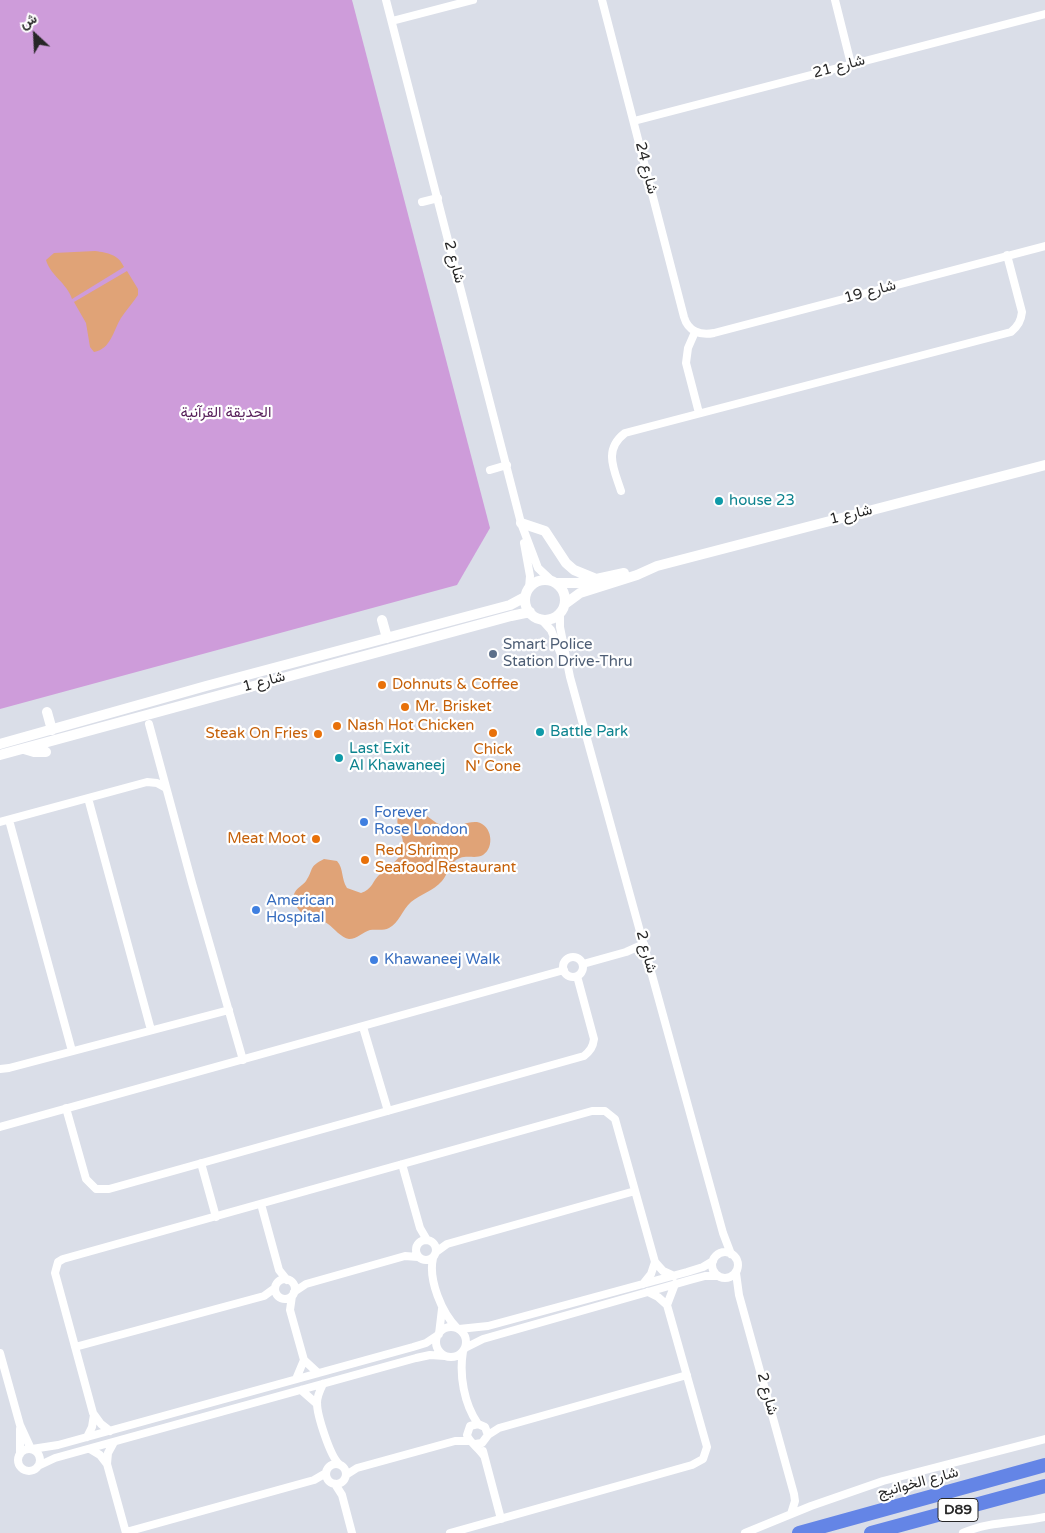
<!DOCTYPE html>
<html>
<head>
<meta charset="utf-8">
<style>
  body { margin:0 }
  #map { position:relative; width:1045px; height:1533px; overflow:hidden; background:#dadee8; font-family:"Varela Round",Vazirmatn,sans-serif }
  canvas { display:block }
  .north { position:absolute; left:10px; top:10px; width:50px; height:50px; -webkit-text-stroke:4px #fff; paint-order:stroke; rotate:335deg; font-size:14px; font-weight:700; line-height:20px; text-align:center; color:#272727 }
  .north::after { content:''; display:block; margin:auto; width:18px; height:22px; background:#272727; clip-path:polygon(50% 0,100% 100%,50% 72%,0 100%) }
</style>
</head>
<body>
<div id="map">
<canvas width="1045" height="1533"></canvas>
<div class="north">ش</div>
</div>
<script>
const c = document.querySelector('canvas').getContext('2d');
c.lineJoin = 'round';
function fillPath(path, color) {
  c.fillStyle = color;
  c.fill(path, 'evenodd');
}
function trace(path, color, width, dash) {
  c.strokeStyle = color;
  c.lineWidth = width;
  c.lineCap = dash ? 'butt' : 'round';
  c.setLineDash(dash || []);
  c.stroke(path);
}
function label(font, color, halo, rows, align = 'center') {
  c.font = font + ' "Varela Round",Vazirmatn,sans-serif';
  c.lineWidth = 4.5;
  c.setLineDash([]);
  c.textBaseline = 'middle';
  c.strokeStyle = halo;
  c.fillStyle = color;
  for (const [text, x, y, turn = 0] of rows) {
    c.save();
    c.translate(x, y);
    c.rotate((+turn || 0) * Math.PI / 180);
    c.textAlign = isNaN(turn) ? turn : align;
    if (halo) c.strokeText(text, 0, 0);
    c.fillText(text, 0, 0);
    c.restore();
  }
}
const green = new Path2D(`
  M 0,0 L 352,0 L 490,528 L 457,585 L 0,709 Z`);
const water = new Path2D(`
  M 95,251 C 108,253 118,254 124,267 L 72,299 C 67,283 50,275 46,260 L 54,253 Z
  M 127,271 L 138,289 L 138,295 C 133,303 126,310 121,318 C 113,331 111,349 94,352 L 90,347 L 86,323 L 74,302 Z
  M 414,809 C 426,812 432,823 444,826 C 456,829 465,821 477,822 C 492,825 495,847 483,855 C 476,859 468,855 460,858 C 450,861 448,874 442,881 C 433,891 421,894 411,902 C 402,910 399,923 389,928 C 383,931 377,929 370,930 C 363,932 357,939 349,939 C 341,938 334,928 328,924 C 322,919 316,921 310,918 C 301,914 289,902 295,892 C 298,887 303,885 306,881 C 314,869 308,867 324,859 L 337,861 C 344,869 341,879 347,888 L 361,893 C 372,890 373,880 380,874 C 390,864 403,860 403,843 C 403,833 395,827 398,817 L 405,811 Z`);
const minor = new Path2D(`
  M 386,0 L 521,523 L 538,568 L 552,581
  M 602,0 L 684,317 C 688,331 700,336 714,333 L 1045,246
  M 835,0 L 851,64
  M 392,21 L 473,0
  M 634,121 L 1045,14
  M 422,202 L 438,198
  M 695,332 L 688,348 L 686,363 L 699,413
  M 490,470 L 507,465
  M 621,491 C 614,469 603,450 625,433 L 1011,332 C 1018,326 1021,321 1022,312 L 1007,255
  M 524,543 L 530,576 L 529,588
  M 560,613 L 560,627 L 570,677 L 723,1233 L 731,1254
  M 542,620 L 551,630 L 564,662
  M 149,724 L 192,883 L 243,1060
  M 88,798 L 151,1030
  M 9,820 L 72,1051
  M 0,822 L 147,782 L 157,783 L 166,788
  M563 967a10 10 0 1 1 20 0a10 10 0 1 1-20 0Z
  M 583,964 L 626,952 L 644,944
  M 363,1027 L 388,1111
  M 0,1069 L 9,1068 L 229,1010
  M 66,1108 L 86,1179 L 96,1189 L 109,1189 L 584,1056 C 590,1051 593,1047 594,1039 L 577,976
  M 0,1127 L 564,970
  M 201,1163 L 216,1217
  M 402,1164 L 420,1228 L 427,1240
  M 261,1204 L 279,1270 L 287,1280
  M416 1250a10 10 0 1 1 20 0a10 10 0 1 1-20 0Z
  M 436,1252 L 447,1244 L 635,1191
  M712 1265a13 13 0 1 1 26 0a13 13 0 1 1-26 0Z
  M 433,1258 C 428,1280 442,1313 457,1328
  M 736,1273 L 739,1295 L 794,1494 L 795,1501 L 791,1514
  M275 1289a10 10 0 1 1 20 0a10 10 0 1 1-20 0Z
  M 643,1284 L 651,1274 L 655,1262
  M 294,1292 L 306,1284 L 405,1256 L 418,1257
  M 648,1292 L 658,1297 L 667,1305
  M 292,1296 L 290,1310 L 304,1360 L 318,1373
  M436 1342a15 15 0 1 1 30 0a15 15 0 1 1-30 0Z
  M 459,1329 L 488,1326 L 687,1272 L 703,1267 L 713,1261
  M 439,1334 L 442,1309
  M 75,1347 L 264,1296 L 275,1288
  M 465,1348 L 483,1339 L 690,1280 L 705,1276 L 718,1276
  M 463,1351 C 459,1375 464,1404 478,1424
  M 0,1353 L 20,1425 L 31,1449
  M 296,1379 L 304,1360
  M 323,1384 C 320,1390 317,1396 317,1403 C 317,1415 330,1456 339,1464
  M 301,1390 L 317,1404
  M 110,1431 L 101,1424 L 93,1413 L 55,1273 L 58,1262 L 63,1259 L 592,1111 L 605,1111 L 615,1119 L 655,1262 L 663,1271 L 674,1276
  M 488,1435 L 499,1428 L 687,1375
  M 87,1437 L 92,1427 L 94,1415
  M 114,1442 L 108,1453 L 107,1464 L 126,1533
  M 475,1444 L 482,1443 L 488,1435 L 485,1427 L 478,1424 L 470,1426 L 467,1435 C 469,1442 479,1448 484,1456
  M 32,1449 L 58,1445 L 413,1347 L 426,1343 L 438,1335
  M 90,1449 L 100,1455 L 107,1464
  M18 1460a11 11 0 1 1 22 0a11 11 0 1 1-22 0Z
  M 483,1451 L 501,1519
  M 20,1454 L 20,1429
  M326 1474a10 10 0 1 1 20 0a10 10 0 1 1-20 0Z
  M 38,1466 L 55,1458 L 416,1358 L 430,1355 L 445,1356
  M 346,1475 L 357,1468 L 455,1441 L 469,1441
  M 335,1484 L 342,1495 L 352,1533
  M 126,1532 L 314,1480 L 326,1473
  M 450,1533 L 692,1465 L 703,1459 L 707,1447 L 667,1305 L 675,1284
  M 745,1533 L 811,1506 L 883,1481 L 1045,1439
  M 963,1533 C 989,1521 1018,1523 1045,1517`);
const tertiary = new Path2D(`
  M 521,523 L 545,531 L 566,563 L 574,570 L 596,579
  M525 600a20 20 0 1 1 40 0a20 20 0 1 1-40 0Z
  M 557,583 L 578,583 L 624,573
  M 565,604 L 580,593 L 637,575 L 657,566 L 1045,465
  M 382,620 L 387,638
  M 47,712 L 52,730
  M 0,744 L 206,686 L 510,605 L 525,597
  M 24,749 L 34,752 L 46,752
  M 0,755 L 511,616 L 530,612`);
const trunk = new Path2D(`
  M 799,1533 L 1045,1465
  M 871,1533 L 1045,1486`);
const markers = [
  [719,501,5,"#0f9aa8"],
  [493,654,5,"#5c6f8a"],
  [382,685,5,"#e8710a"],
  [405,707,5,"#e8710a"],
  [337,726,5,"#e8710a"],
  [540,732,5,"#0f9aa8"],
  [493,733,5,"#e8710a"],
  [318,734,5,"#e8710a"],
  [339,758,5,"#0f9aa8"],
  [364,822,5,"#3f7fe0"],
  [316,839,5,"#e8710a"],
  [365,860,5,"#e8710a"],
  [256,910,5,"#3f7fe0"],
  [374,960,5,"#3f7fe0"]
];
const shields = [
  [958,1510,40]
];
const shieldNames = [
  ["D89",958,1510]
];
const streetNames = [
  ["شارع 21",839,67,-15],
  ["شارع 24",646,168,76],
  ["شارع 2",454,262,75],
  ["شارع 19",870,292,-15],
  ["شارع 1",851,515,-14],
  ["شارع 1",264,682,-15],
  ["شارع 2",646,952,75],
  ["شارع 2",767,1394,75],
  ["شارع الخوانيج",918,1483,-15]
];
const parkNames = [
  ["الحديقة القرآنية",226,413]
];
const cultureNames = [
  ["house 23",729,501],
  ["Battle Park",550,732],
  ["Last Exit",349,749],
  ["Al Khawaneej",349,766]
];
const serviceNames = [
  ["Smart Police",503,645],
  ["Station Drive-Thru",503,662]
];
const foodNames = [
  ["Dohnuts & Coffee",392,685],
  ["Mr. Brisket",415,707],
  ["Nash Hot Chicken",347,726],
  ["Steak On Fries",308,734,"right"],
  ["Chick",493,750,"center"],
  ["N' Cone",493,767,"center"],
  ["Meat Moot",306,839,"right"],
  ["Red Shrimp",375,851],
  ["Seafood Restaurant",375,868]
];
const shopNames = [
  ["Forever",374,813],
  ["Rose London",374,830],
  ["American",266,901],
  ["Hospital",266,918],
  ["Khawaneej Walk",384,960]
];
fillPath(green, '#ce9cda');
fillPath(water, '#e0a377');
trace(minor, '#fff', 8);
trace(tertiary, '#fff', 10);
trace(trunk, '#6485e6', 14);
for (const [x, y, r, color] of markers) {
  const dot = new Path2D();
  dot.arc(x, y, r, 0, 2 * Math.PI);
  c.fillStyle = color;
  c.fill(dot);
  trace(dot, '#fff', 2);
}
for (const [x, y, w] of shields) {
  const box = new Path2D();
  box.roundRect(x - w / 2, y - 11.5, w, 23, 4);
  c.fillStyle = '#fff';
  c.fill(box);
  trace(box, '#272727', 1);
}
label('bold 14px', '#272727', null, shieldNames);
label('15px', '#272727', '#fff', streetNames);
label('15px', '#58205b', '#fff', parkNames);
label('15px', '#0d838f', '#fff', cultureNames, 'left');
label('15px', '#4e5e75', '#fff', serviceNames, 'left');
label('15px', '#c56008', '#fff', foodNames, 'left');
label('15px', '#366cbe', '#fff', shopNames, 'left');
</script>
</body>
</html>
